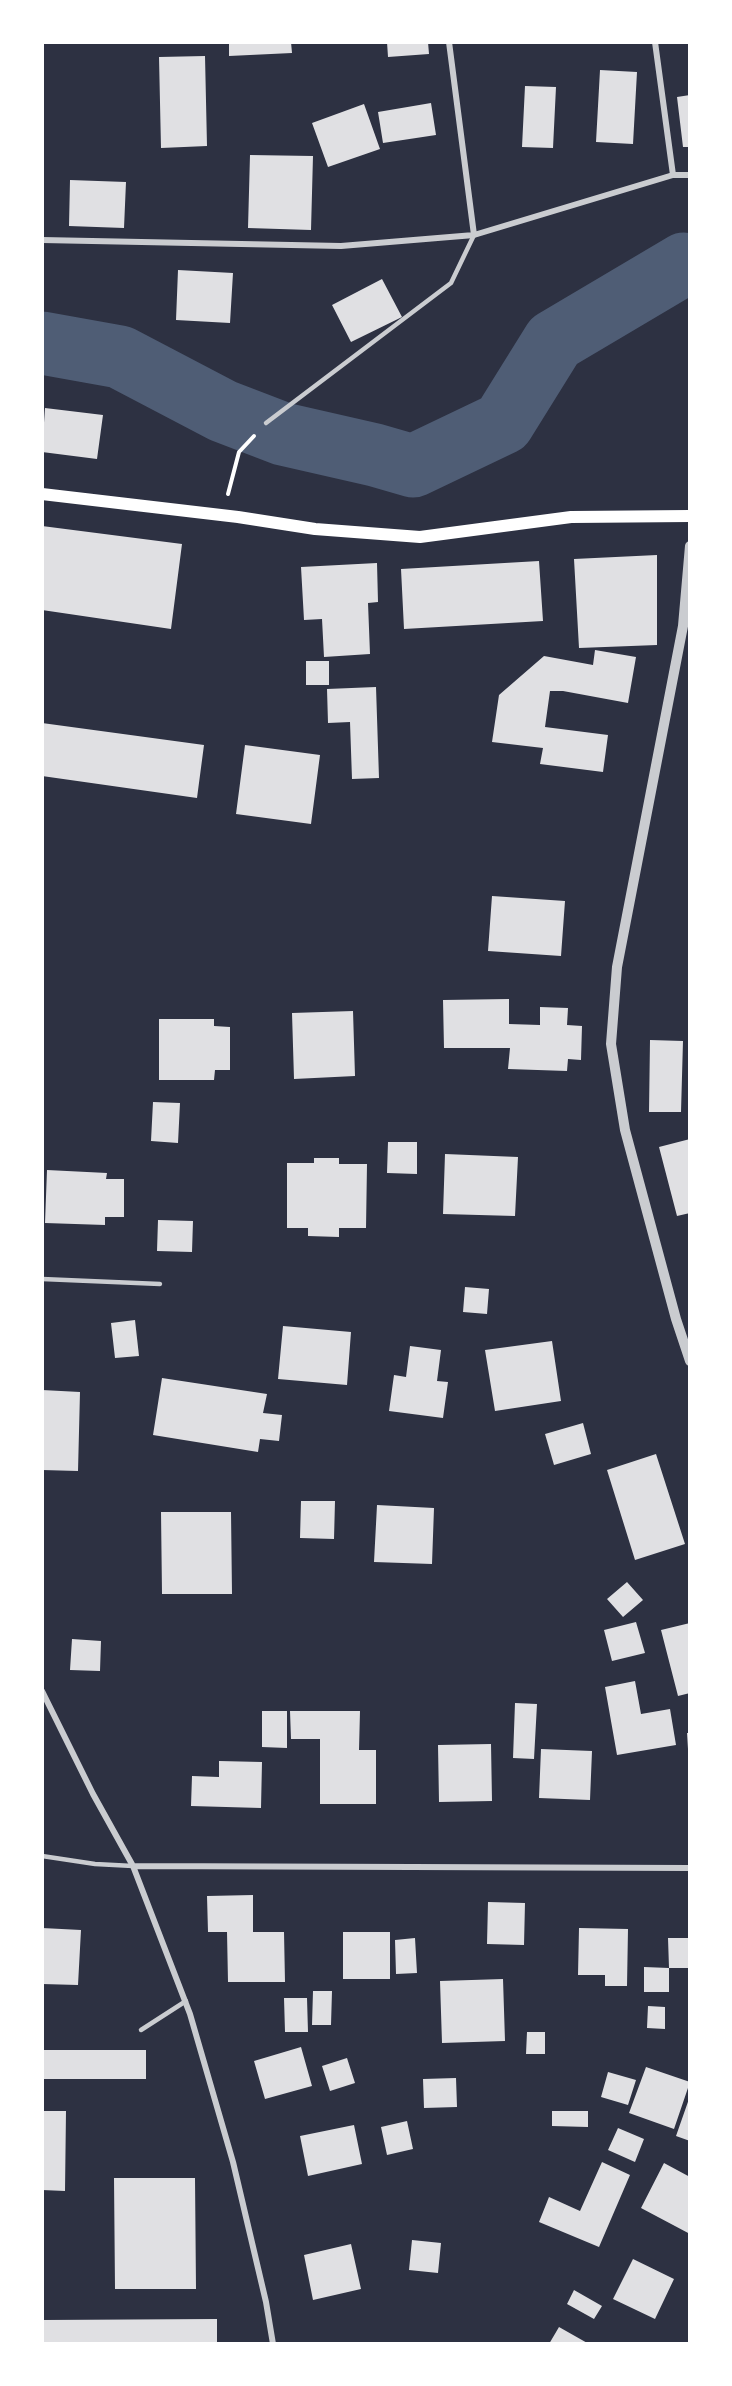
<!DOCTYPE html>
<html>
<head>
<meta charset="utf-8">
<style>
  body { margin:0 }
  #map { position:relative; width:732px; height:2386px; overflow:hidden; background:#2d3142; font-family:Poppins,sans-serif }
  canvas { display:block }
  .frame { position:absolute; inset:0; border:44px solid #fff; pointer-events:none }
</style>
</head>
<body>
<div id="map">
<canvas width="732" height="2386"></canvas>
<div class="frame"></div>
</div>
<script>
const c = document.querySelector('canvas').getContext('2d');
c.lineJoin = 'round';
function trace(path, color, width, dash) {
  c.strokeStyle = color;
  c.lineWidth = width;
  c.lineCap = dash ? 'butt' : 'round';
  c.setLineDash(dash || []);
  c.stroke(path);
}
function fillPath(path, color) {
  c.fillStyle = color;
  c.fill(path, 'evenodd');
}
const river = new Path2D(`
  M 42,343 L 120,357 L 223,411 L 283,434 L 375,455 L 413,466 L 503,423 L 554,341 L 684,264 L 690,265`);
const building = new Path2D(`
  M 229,42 L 291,42 L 292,53 L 229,56 Z
  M 387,42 L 428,42 L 429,54 L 388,57 Z
  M 205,56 L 207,146 L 161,148 L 159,57 Z
  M 600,70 L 637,72 L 633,144 L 596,142 Z
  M 525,86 L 556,87 L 553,148 L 522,147 Z
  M 690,95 L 690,147 L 683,147 L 677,97 Z
  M 431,103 L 436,135 L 383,143 L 378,112 Z
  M 364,104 L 380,149 L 328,167 L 312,123 Z
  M 250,155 L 313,156 L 311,230 L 248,228 Z
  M 70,180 L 126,182 L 124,228 L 69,226 Z
  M 178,270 L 233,273 L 230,323 L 176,320 Z
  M 382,279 L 402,317 L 351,342 L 332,305 Z
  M 45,408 L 103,415 L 97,459 L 42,452 Z
  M 42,526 L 182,544 L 171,629 L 42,610 Z
  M 657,555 L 657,645 L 579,648 L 574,559 Z
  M 539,561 L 543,621 L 404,629 L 401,569 Z
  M 377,563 L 378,602 L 368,603 L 370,654 L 324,657 L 322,619 L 304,620 L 301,567 Z
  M 595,650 L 636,657 L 628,703 L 563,691 L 550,691 L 545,727 L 608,735 L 603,772 L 540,764 L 543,748 L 492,742 L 499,695 L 544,656 L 593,665 Z
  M 306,661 L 329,661 L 329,685 L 306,685 Z
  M 376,687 L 379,778 L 352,779 L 350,722 L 328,723 L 327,689 Z
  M 42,723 L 204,745 L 197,798 L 42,776 Z
  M 245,745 L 320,755 L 311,824 L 236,814 Z
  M 492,896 L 565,901 L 561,956 L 488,951 Z
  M 509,999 L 509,1024 L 540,1025 L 540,1007 L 568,1008 L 567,1025 L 582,1026 L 581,1060 L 568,1059 L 567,1071 L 508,1069 L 510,1048 L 444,1048 L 443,1000 Z
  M 353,1011 L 355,1076 L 294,1079 L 292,1013 Z
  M 159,1019 L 214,1019 L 214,1026 L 230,1027 L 230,1070 L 215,1070 L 214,1080 L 159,1080 Z
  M 650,1040 L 683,1041 L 681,1112 L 649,1112 Z
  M 153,1102 L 180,1103 L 178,1143 L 151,1141 Z
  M 690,1139 L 690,1213 L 677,1216 L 659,1147 Z
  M 388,1142 L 417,1142 L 417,1174 L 387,1173 Z
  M 445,1154 L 518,1157 L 515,1216 L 443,1214 Z
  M 314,1158 L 339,1158 L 339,1164 L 367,1164 L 366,1228 L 339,1228 L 339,1237 L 308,1236 L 308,1228 L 287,1228 L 287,1163 L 314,1163 Z
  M 47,1170 L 107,1173 L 106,1179 L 124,1179 L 124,1217 L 105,1217 L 105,1225 L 45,1223 Z
  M 158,1220 L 193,1221 L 192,1252 L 157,1251 Z
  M 465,1287 L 489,1289 L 487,1314 L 463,1312 Z
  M 135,1320 L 139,1356 L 115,1358 L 111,1323 Z
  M 283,1326 L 351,1332 L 347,1385 L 278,1379 Z
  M 552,1341 L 561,1401 L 495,1411 L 485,1350 Z
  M 410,1346 L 441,1350 L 437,1381 L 448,1382 L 443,1418 L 389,1411 L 394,1375 L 406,1377 Z
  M 162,1378 L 267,1394 L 263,1413 L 282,1415 L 279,1441 L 260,1439 L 258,1452 L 153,1435 Z
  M 42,1390 L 80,1392 L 78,1471 L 42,1470 Z
  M 583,1423 L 591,1454 L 554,1465 L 545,1434 Z
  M 656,1454 L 685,1544 L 635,1560 L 607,1470 Z
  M 301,1501 L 335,1501 L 334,1539 L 300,1538 Z
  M 377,1505 L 434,1508 L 432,1564 L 374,1562 Z
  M 161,1512 L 231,1512 L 232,1594 L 162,1594 Z
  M 627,1582 L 643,1600 L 623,1617 L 607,1599 Z
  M 636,1622 L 645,1653 L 612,1661 L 604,1630 Z
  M 690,1623 L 690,1693 L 678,1696 L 661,1630 Z
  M 72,1639 L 101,1641 L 100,1671 L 70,1670 Z
  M 635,1681 L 641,1714 L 670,1709 L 676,1745 L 617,1755 L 605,1687 Z
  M 515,1703 L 537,1704 L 534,1759 L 513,1758 Z
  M 262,1711 L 287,1711 L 287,1748 L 262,1747 Z
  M 290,1711 L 360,1711 L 359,1750 L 376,1750 L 376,1804 L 320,1804 L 320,1739 L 291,1739 Z
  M 687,1733 L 690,1733 L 690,1749 L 688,1749 Z
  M 491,1744 L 492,1801 L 439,1802 L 438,1745 Z
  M 541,1749 L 592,1751 L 590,1800 L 539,1798 Z
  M 219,1761 L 262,1762 L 261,1808 L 191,1806 L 192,1776 L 219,1777 Z
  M 253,1895 L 253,1932 L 284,1932 L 285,1982 L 228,1982 L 227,1932 L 208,1932 L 207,1896 Z
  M 488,1902 L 525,1903 L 524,1945 L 487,1944 Z
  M 42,1928 L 81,1930 L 78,1985 L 42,1984 Z
  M 579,1928 L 628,1929 L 627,1986 L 605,1986 L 605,1975 L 578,1975 Z
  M 343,1932 L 390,1932 L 390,1979 L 343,1979 Z
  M 415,1938 L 417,1973 L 396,1974 L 395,1940 Z
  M 668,1938 L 690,1938 L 690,1968 L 669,1968 Z
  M 644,1967 L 669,1968 L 669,1992 L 644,1992 Z
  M 503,1979 L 505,2041 L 442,2043 L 440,1981 Z
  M 313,1991 L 332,1991 L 331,2025 L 312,2025 Z
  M 284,1998 L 307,1998 L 308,2032 L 285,2032 Z
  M 648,2006 L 665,2007 L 665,2029 L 647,2028 Z
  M 527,2032 L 545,2032 L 545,2054 L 526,2054 Z
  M 301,2047 L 312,2086 L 265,2099 L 254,2061 Z
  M 42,2050 L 146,2050 L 146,2079 L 42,2079 Z
  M 347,2058 L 355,2083 L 330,2091 L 322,2066 Z
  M 646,2067 L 690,2082 L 674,2129 L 629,2113 Z
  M 608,2072 L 636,2080 L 628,2105 L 601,2097 Z
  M 456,2078 L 457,2107 L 424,2108 L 423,2079 Z
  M 690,2096 L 690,2141 L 676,2136 Z
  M 42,2111 L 66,2111 L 65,2191 L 42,2190 Z
  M 552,2111 L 588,2111 L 588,2127 L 552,2126 Z
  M 407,2121 L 413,2149 L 387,2155 L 381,2127 Z
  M 354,2125 L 362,2164 L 308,2176 L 300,2136 Z
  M 618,2128 L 644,2139 L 635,2162 L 608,2150 Z
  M 602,2162 L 630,2175 L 599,2247 L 539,2222 L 549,2197 L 580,2211 Z
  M 664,2163 L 690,2177 L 690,2234 L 641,2208 Z
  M 114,2178 L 195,2178 L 196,2289 L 115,2289 Z
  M 412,2240 L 441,2243 L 438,2273 L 409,2270 Z
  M 351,2244 L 361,2289 L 313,2300 L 304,2255 Z
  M 633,2259 L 674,2279 L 655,2319 L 613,2299 Z
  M 574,2290 L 602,2306 L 594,2319 L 567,2304 Z
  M 217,2319 L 217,2344 L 42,2344 L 42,2320 Z
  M 559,2327 L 589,2344 L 549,2344 Z`);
const path = new Path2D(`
  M 228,494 L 239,452 L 254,436`);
const service = new Path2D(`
  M 266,423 L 451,283 L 474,235
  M 42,1279 L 160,1284
  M 42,1856 L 95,1864 L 133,1866
  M 141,2030 L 186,2001`);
const minor = new Path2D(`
  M 449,42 L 474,235
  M 655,42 L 673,175
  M 42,240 L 341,246 L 474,235 L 673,175 L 690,175
  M 42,1691 L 93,1794 L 133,1866 L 190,2014 L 233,2162 L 266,2302 L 273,2344
  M 133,1866 L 690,1868`);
const tertiary = new Path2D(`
  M 690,546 L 683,626 L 617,967 L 611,1044 L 625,1130 L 676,1319 L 690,1361`);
const secondary = new Path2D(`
  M 42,494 L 238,517 L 315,529 L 420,537 L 571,517 L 690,516`);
trace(river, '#4f5d75', 63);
fillPath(building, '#e0e0e3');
trace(path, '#fff', 4);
trace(service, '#caccd0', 4.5);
trace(minor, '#caccd0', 6);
trace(tertiary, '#caccd0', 10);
trace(secondary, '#fff', 12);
</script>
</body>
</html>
